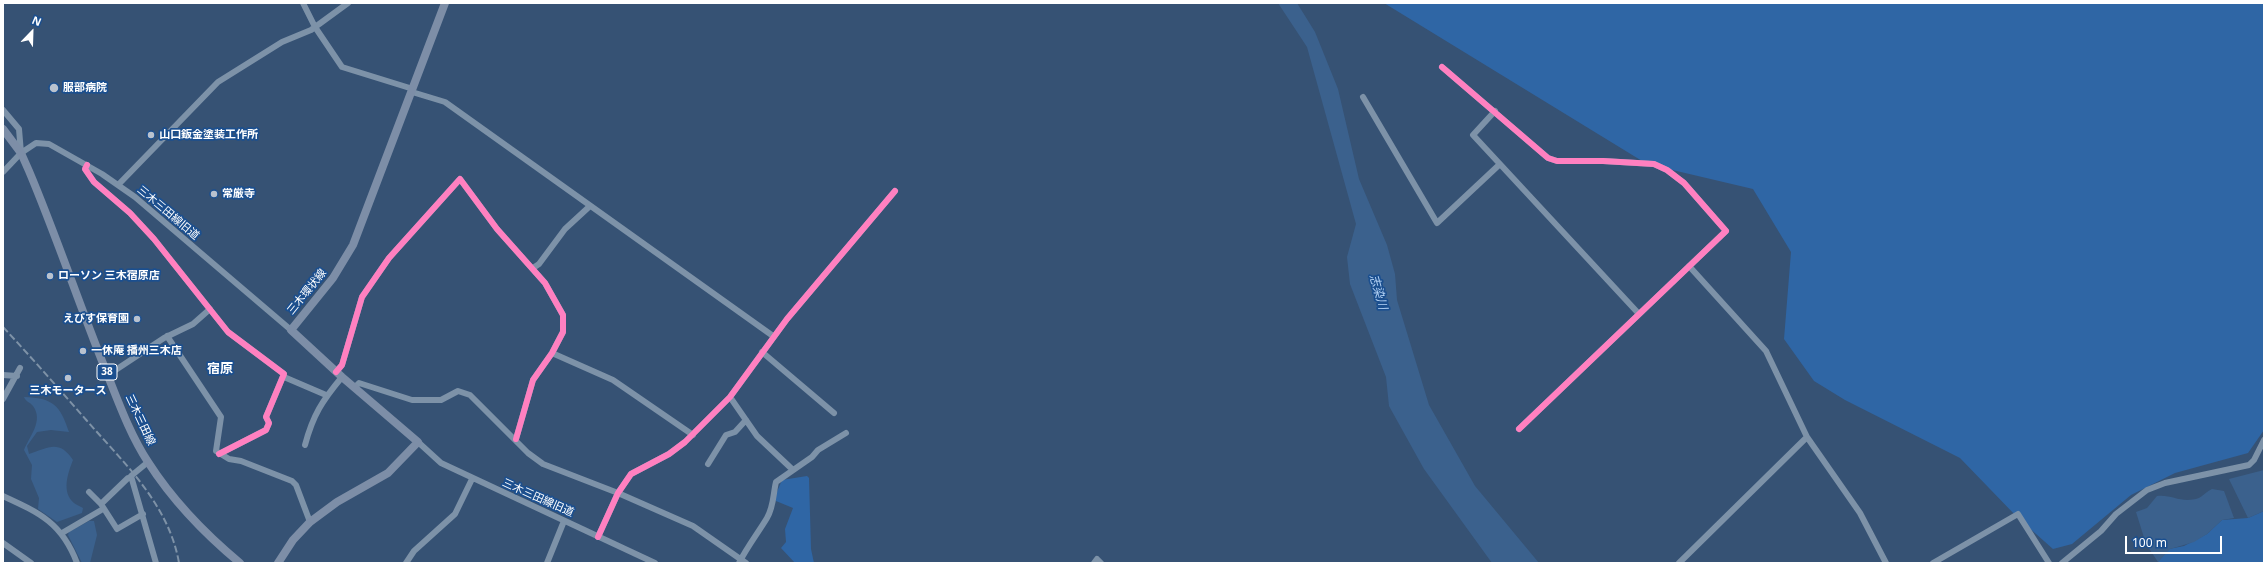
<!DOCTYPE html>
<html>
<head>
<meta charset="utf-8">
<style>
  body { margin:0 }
  #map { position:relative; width:2267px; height:566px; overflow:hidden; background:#365274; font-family:"Noto Sans",sans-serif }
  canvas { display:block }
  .frame { position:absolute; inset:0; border:4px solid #fff; pointer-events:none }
  .north { position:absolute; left:12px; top:12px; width:40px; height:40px; -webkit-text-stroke:3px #1b4f8f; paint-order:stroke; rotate:23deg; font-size:11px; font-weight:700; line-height:16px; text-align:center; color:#fff }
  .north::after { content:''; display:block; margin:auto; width:14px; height:18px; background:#fff; clip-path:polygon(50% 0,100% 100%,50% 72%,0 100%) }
  .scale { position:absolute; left:2125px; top:536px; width:97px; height:18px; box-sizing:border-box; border:2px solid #fff; border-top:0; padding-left:5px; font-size:12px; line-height:14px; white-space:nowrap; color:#fff; -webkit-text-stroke:3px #1b4f8f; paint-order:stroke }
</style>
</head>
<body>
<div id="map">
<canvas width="2267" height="566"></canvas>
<div class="frame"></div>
<div class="north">N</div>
<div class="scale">100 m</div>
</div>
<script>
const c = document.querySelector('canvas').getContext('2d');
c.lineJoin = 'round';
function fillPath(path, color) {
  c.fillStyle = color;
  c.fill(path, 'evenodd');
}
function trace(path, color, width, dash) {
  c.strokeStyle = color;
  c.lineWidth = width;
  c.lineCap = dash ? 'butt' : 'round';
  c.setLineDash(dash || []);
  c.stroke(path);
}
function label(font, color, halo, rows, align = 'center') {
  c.font = font + ' "Noto Sans","Noto Sans JP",sans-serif';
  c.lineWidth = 3.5;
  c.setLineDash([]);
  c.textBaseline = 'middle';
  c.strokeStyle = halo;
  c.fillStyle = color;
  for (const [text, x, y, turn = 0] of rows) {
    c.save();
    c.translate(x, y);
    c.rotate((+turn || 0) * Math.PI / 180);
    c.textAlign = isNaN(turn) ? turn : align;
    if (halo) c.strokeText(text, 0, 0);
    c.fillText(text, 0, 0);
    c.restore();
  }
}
const green = new Path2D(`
  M 1384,3 L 2264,3 L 2264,430 L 2248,453 L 2175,473 L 2131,495 L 2072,544 L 2053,549 L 2018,518 L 1960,458 L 1845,400 L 1814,381 L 1784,339 L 1791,252 L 1753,189 L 1647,164 Z
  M 807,476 L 809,478 L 811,549 L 814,563 L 795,563 L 781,548 L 786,542 L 785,529 L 793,508 L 776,501 L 776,494 L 782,480 Z
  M 2264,511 L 2264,563 L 2157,563 L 2169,549 L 2184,546 L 2207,534 L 2222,520 L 2248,518 Z`);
const water = new Path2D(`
  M 1278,3 L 1297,3 L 1315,32 L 1338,89 L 1359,179 L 1387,245 L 1395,274 L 1397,300 L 1429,405 L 1475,486 L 1539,563 L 1492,563 L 1424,469 L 1389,406 L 1386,377 L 1350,284 L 1347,257 L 1356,224 L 1307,47 Z
  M 24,397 C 53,398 60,405 69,432 L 51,430 L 37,432 L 27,446 L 29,454 C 48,448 59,439 73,460 C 68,473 61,492 74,503 C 76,505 80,506 83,508 L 82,513 L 57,522 L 38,509 L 39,498 L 31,479 L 32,465 L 24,450 C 29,437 44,421 33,406 C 30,402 26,402 24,397 Z
  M 2264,470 L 2264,511 L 2248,518 L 2229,479 Z
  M 2212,489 L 2224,491 L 2234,518 L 2222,520 L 2207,534 L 2194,542 L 2170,549 L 2158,562 L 2146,544 L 2136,512 L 2147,508 L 2157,496 C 2172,494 2181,504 2199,498 C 2203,496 2207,491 2212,489 Z
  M 89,521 L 94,521 L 97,535 L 90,563 L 82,563 L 68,535 L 69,532 Z`);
const minor = new Path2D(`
  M 303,3 L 315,27 L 342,67 L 413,89
  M 1442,67 L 1548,158 L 1557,161 L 1603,161 L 1654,164 L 1667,170 L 1684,183 L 1726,231 L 1519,429
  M 412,92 L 445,102 L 773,336
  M 1363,97 L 1437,223 L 1500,164
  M 3,110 L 19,129 L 21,153
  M 1495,111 L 1473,135 L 1639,314
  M 87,165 L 85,169 L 94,182 L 130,213 L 154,239 L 228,332 L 284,374 L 266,417 L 269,423 L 266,430 L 219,454
  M 3,172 L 21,153 L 36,143 L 49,144 L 102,174 L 135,197 L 291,330
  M 118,185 L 218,82 L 282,42 L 311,30 L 348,3
  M 1689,266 L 1766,351 L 1807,437 L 1860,513 L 1886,563
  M 533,268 L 539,264 L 565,229 L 590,206
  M 167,336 L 221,417 L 216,451 L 229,459 L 241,461 L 292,481 L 296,485 L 310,522
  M 762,352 L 834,413
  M 552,353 L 613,380 L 693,435
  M 336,372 L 342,365 L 362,297 L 389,258 L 460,179 L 497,229 L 545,283 L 563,315 L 563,332 L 552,353 L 533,380 L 516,439
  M 3,375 L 17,376
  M 108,375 L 164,338 L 193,324 L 210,309
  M 284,377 L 326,395
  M 355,387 L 359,383 L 412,400 L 441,400 L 458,391 L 470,395 L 528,453 L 543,464 L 618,493 L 693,526 L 746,563
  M 730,397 L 757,436 L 793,470
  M 3,399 L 20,368
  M 418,442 L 441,463 L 655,563
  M 305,445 C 313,415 322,401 342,377
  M 148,462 L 131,476 L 156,563
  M 708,464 L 726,435 L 735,432 L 746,420
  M 89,492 L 101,504 L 117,529 L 143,514
  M 3,496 C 40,513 62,523 77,563
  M 101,504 L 128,478 L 131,478
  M 62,533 L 103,509
  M 598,537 L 618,493 L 631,474 L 669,454 L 685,442 L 730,397 L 787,319 L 895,191
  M 3,543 L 31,563
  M 406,563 L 414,551 L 455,514 L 472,479
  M 547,563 L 564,521
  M 739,563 C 747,547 758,533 767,518 C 774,506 773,494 776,482 L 812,457 L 818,450 L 846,433
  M 1094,563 L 1097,559 L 1101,563
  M 1679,563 L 1807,437
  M 1933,563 L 2018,514 L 2049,563
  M 2062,563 L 2101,531 L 2116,514 L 2147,490 L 2165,483 L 2249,465 L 2254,460 L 2264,440`);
const major = new Path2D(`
  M 3,129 L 21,153 L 29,171 C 56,235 78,301 104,366 C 117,398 129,433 148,462 C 173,501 205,534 240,563
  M 278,563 L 293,540 L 310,522 L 337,502 L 388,473 L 418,442 L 342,377 L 291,330 L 333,278 L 353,245 L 445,3`);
const rail = new Path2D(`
  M 3,327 C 32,358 60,390 88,422 C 125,464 169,505 179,563`);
const cycleway = new Path2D(`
  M 1442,67 L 1548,158 L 1557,161 L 1603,161 L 1654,164 L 1667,170 L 1684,183 L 1726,231 L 1519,429
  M 87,165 L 85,169 L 94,182 L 130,213 L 154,239 L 228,332 L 284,374 L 266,417 L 269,423 L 266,430 L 219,454
  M 336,372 L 342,365 L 362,297 L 389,258 L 460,179 L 497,229 L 545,283 L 563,315 L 563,332 L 552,353 L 533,380 L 516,439
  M 598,537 L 618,493 L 631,474 L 669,454 L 685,442 L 730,397 L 787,319 L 895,191`);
const markers = [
  [54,88,5,"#b9c2ce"],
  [151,135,4,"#b9c2ce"],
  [214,194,4,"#b9c2ce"],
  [50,276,4,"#b9c2ce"],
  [137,319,4,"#b9c2ce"],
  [83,351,4,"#b9c2ce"],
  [68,378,4,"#b9c2ce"]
];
const shields = [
  [107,372,20]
];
const shieldNames = [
  ["38",107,372]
];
const poiNames = [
  ["服部病院",63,88],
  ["山口鈑金塗装工作所",159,135],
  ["常厳寺",222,194],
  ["ローソン 三木宿原店",58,276],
  ["えびす保育園",129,319,"right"],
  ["一休庵 播州三木店",91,351],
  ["三木モータース",68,391,"center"]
];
const streetNames = [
  ["三木三田線旧道",168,213,40],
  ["三木環状線",307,292,-51],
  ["三木三田線",140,420,65],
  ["三木三田線旧道",538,498,24]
];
const waterNames = [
  ["志染川",1378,292,74]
];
const quarterNames = [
  ["宿原",220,369]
];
fillPath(green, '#2f66a5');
fillPath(water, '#3b618d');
trace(minor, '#7d92a8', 6);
trace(major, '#7d8ea7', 8);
trace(rail, '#7e92a7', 2, [7, 3]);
trace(cycleway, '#ff80c0', 6);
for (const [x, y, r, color] of markers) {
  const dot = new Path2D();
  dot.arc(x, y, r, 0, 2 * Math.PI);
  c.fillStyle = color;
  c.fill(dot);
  trace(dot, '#1b4f8f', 1.5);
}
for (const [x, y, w] of shields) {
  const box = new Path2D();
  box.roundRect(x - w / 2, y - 8, w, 16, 3);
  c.fillStyle = '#1b4f8f';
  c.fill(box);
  trace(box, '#fff', 1);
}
label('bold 10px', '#fff', null, shieldNames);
label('bold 11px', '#fff', '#1b4f8f', poiNames, 'left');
label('11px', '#fff', '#1b4f8f', streetNames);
label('italic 12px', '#b5d3f5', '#1b4f8f', waterNames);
label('bold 13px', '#fff', '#1b4f8f', quarterNames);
</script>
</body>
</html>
